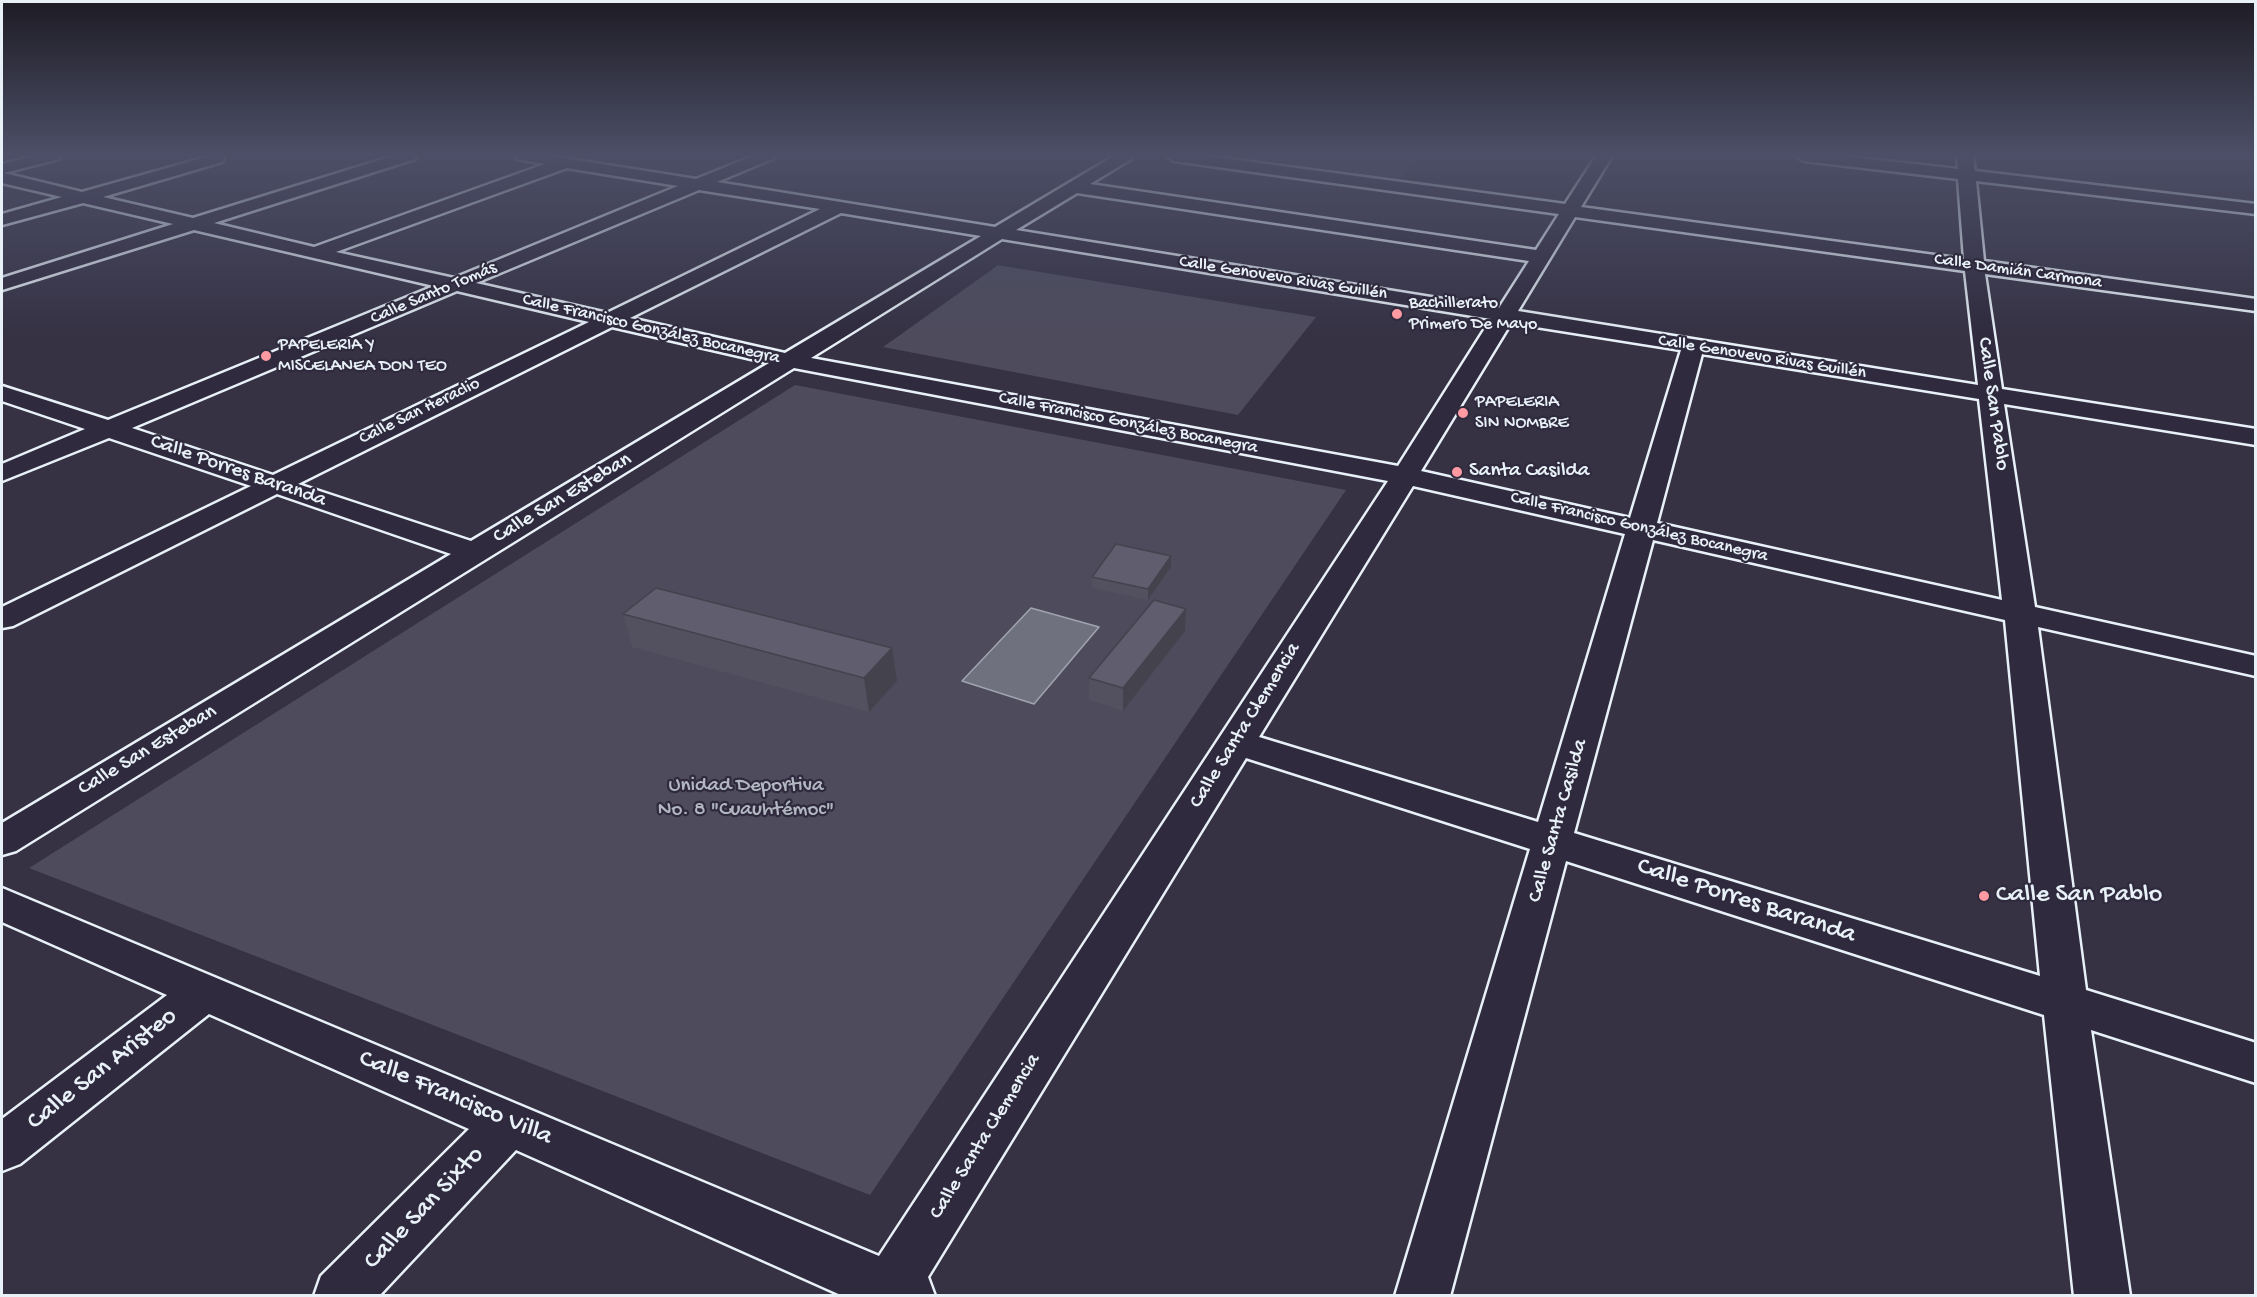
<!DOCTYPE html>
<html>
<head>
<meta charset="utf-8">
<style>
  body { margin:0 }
  #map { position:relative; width:2257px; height:1297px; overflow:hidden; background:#363244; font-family:"Gochi Hand",sans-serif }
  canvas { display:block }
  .frame { position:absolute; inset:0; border:3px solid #e8f1f8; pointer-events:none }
</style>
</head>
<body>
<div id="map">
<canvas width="2257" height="1297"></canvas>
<div class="frame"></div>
</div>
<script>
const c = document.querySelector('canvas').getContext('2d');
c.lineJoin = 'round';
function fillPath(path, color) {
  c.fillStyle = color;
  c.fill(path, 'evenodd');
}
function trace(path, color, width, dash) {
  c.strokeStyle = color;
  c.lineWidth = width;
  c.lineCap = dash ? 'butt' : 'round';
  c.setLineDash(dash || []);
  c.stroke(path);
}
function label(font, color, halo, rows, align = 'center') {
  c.font = font + ' "Gochi Hand",sans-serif';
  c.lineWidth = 4.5;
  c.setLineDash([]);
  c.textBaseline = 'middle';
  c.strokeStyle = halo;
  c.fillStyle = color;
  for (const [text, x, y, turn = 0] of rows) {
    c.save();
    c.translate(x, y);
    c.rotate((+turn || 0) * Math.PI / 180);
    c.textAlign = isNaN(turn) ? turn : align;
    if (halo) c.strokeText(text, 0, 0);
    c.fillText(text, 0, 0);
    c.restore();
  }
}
const built = new Path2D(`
  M 1246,156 L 1422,156 L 1399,179 L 1243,158 Z`);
const green = new Path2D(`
  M 997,266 L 997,265 L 1316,317 L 1238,415 L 883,347 Z
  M 795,385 L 1346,490 L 870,1195 L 29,868 Z`);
const water = new Path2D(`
  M 1031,608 L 1099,627 L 1034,704 L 962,681 Z`);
const street = new Path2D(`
  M 35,156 L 61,156 L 59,159 L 4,173 L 82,192 L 210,156 L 222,156 L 224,159 L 222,162 L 103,197 L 193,218 L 393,156 L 417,156 L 415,159 L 214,223 L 314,247 L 545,164 L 517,159 L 515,156 L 551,156 L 696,179 L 753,156 L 774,156 L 772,159 L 717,182 L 995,227 L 1114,156 L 1133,156 L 1131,159 L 1090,184 L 1536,250 L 1559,214 L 1174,161 L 1166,156 L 1207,156 L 1565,204 L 1596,156 L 1612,156 L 1581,207 L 1964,259 L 1958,179 L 1804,161 L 1796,156 L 1843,156 L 1958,169 L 1957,156 L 1973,156 L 1975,171 L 2256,204 L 2256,214 L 1976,181 L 1984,261 L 2256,299 L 2256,311 L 1985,274 L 2002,389 L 2256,429 L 2256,445 L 2004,404 L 2035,607 L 2256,656 L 2256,676 L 2038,627 L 2086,990 L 2256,1043 L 2256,1083 L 2091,1030 L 2130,1296 L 2074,1296 L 2044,1015 L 1566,861 L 1450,1296 L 1395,1296 L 1530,849 L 1246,758 L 928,1277 L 935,1296 L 843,1296 L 516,1150 L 379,1296 L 314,1296 L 321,1276 L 469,1129 L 209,1014 L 20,1164 L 2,1171 L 2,1119 L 167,995 L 2,922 L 2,888 L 879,1256 L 1388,481 L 794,368 L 16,851 L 2,855 L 2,823 L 451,554 L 277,494 L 13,626 L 2,628 L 2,607 L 251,486 L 109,438 L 2,481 L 2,464 L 85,429 L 2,401 L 2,386 L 108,420 L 434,286 L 194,230 L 2,290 L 2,278 L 173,224 L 83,203 L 2,225 L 2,214 L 62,197 L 2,183 L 2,164 ZM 567,168 L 678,186 L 454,278 L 336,252 ZM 699,190 L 820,209 L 607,313 L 476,283 ZM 1077,193 L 1529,261 L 1499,308 L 1016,230 ZM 841,213 L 981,236 L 785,353 L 630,318 ZM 1575,217 L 1965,271 L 1978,385 L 1518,311 ZM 1002,239 L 1491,319 L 1398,466 L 811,358 ZM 457,291 L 589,322 L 273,475 L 132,428 ZM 1511,323 L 1681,350 L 1630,518 L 1421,471 ZM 612,327 L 769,363 L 471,541 L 298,484 ZM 1702,354 L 1979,399 L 2002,600 L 1657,523 ZM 1413,486 L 1625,534 L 1538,822 L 1259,737 ZM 1653,540 L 2005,620 L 2040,976 L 1574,833 Z`);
const wall = new Path2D(`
  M 1171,567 L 1148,600 L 1092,588 L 1092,577 Z
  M 1186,609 L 1185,631 L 1123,711 L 1089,700 L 1089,678 Z
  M 623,614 L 892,648 L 897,681 L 869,712 L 632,647 Z`);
const shadedWall = new Path2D(`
  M 1171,556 L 1171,567 L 1148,600 L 1148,589 Z
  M 1186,609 L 1185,631 L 1123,711 L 1123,688 Z
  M 892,648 L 897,681 L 869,712 L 864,678 Z`);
const building = new Path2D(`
  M 1116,544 L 1171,556 L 1148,589 L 1092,577 Z
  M 656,588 L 892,648 L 864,678 L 623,614 Z
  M 1154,600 L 1186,609 L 1123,688 L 1089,678 Z`);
const markers = [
  [1397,314,6,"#ff9aa2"],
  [266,356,6,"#ff9aa2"],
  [1463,413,6,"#ff9aa2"],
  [1457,472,6,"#ff9aa2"],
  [1984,896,6,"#ff9aa2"]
];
const farStreetnames = [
  ["Calle Damián Carmona",2018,272,8],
  ["Calle Genovevo Rivas Guillén",1283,279,9],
  ["Calle Santo Tomás",434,294,-23],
  ["Calle Francisco González Bocanegra",651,330,13],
  ["Calle Genovevo Rivas Guillén",1762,358,9],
  ["Calle San Heraclio",420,412,-26],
  ["Calle Francisco González Bocanegra",1128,424,11],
  ["Calle Francisco González Bocanegra",1639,528,13]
];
const farPoinames = [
  ["Bachillerato",1409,304],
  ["Primero De Mayo",1409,325],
  ["PAPELERIA Y",278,346],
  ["MISCELANEA DON TEO",278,367],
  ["PAPELERIA",1475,403],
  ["SIN NOMBRE",1475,424]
];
const streetNames = [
  ["Calle San Pablo",1992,404,82],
  ["Calle Porres Baranda",238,472,19],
  ["Calle San Esteban",563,499,-31],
  ["Calle Santa Clemencia",1246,726,-58],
  ["Calle San Esteban",148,751,-31],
  ["Calle Santa Casilda",1559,821,-74],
  ["Calle Santa Clemencia",986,1137,-58]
];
const poiNames = [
  ["Santa Casilda",1469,472]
];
const parkNames = [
  ["Unidad Deportiva",746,787],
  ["No. 8 \"Cuauhtémoc\"",746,811]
];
const nearPoinames = [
  ["Calle San Pablo",1996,896]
];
const nearStreetnames = [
  ["Calle Porres Baranda",1746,902,18],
  ["Calle San Aristeo",103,1070,-38],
  ["Calle Francisco Villa",455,1099,23],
  ["Calle San Sixto",425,1209,-46]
];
fillPath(built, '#433f51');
fillPath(green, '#4d4b5c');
fillPath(water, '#70717f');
trace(water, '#a0a4af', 1.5);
trace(street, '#e8f1f8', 5);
fillPath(street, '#2f2a3d');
fillPath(wall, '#53515f');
fillPath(shadedWall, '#43424d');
fillPath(building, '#605e6e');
trace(building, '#43424d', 1.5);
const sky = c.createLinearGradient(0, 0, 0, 337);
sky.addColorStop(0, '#1e1c25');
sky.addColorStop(0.46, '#4c4f67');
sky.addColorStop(1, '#4c4f6700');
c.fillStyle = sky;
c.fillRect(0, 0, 2257, 337);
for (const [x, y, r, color] of markers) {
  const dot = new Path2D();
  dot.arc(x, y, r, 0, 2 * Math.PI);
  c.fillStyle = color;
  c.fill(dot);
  trace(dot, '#2f2a3d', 2);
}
label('18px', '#e8f1f8', '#2f2a3d', farStreetnames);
label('18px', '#e8f1f8', '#2f2a3d', farPoinames, 'left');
label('21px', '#e8f1f8', '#2f2a3d', streetNames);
label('21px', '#e8f1f8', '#2f2a3d', poiNames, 'left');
label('21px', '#b2b7c1', '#2f2a3d', parkNames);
label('26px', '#e8f1f8', '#2f2a3d', nearPoinames, 'left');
label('26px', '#e8f1f8', '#2f2a3d', nearStreetnames);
</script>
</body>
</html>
